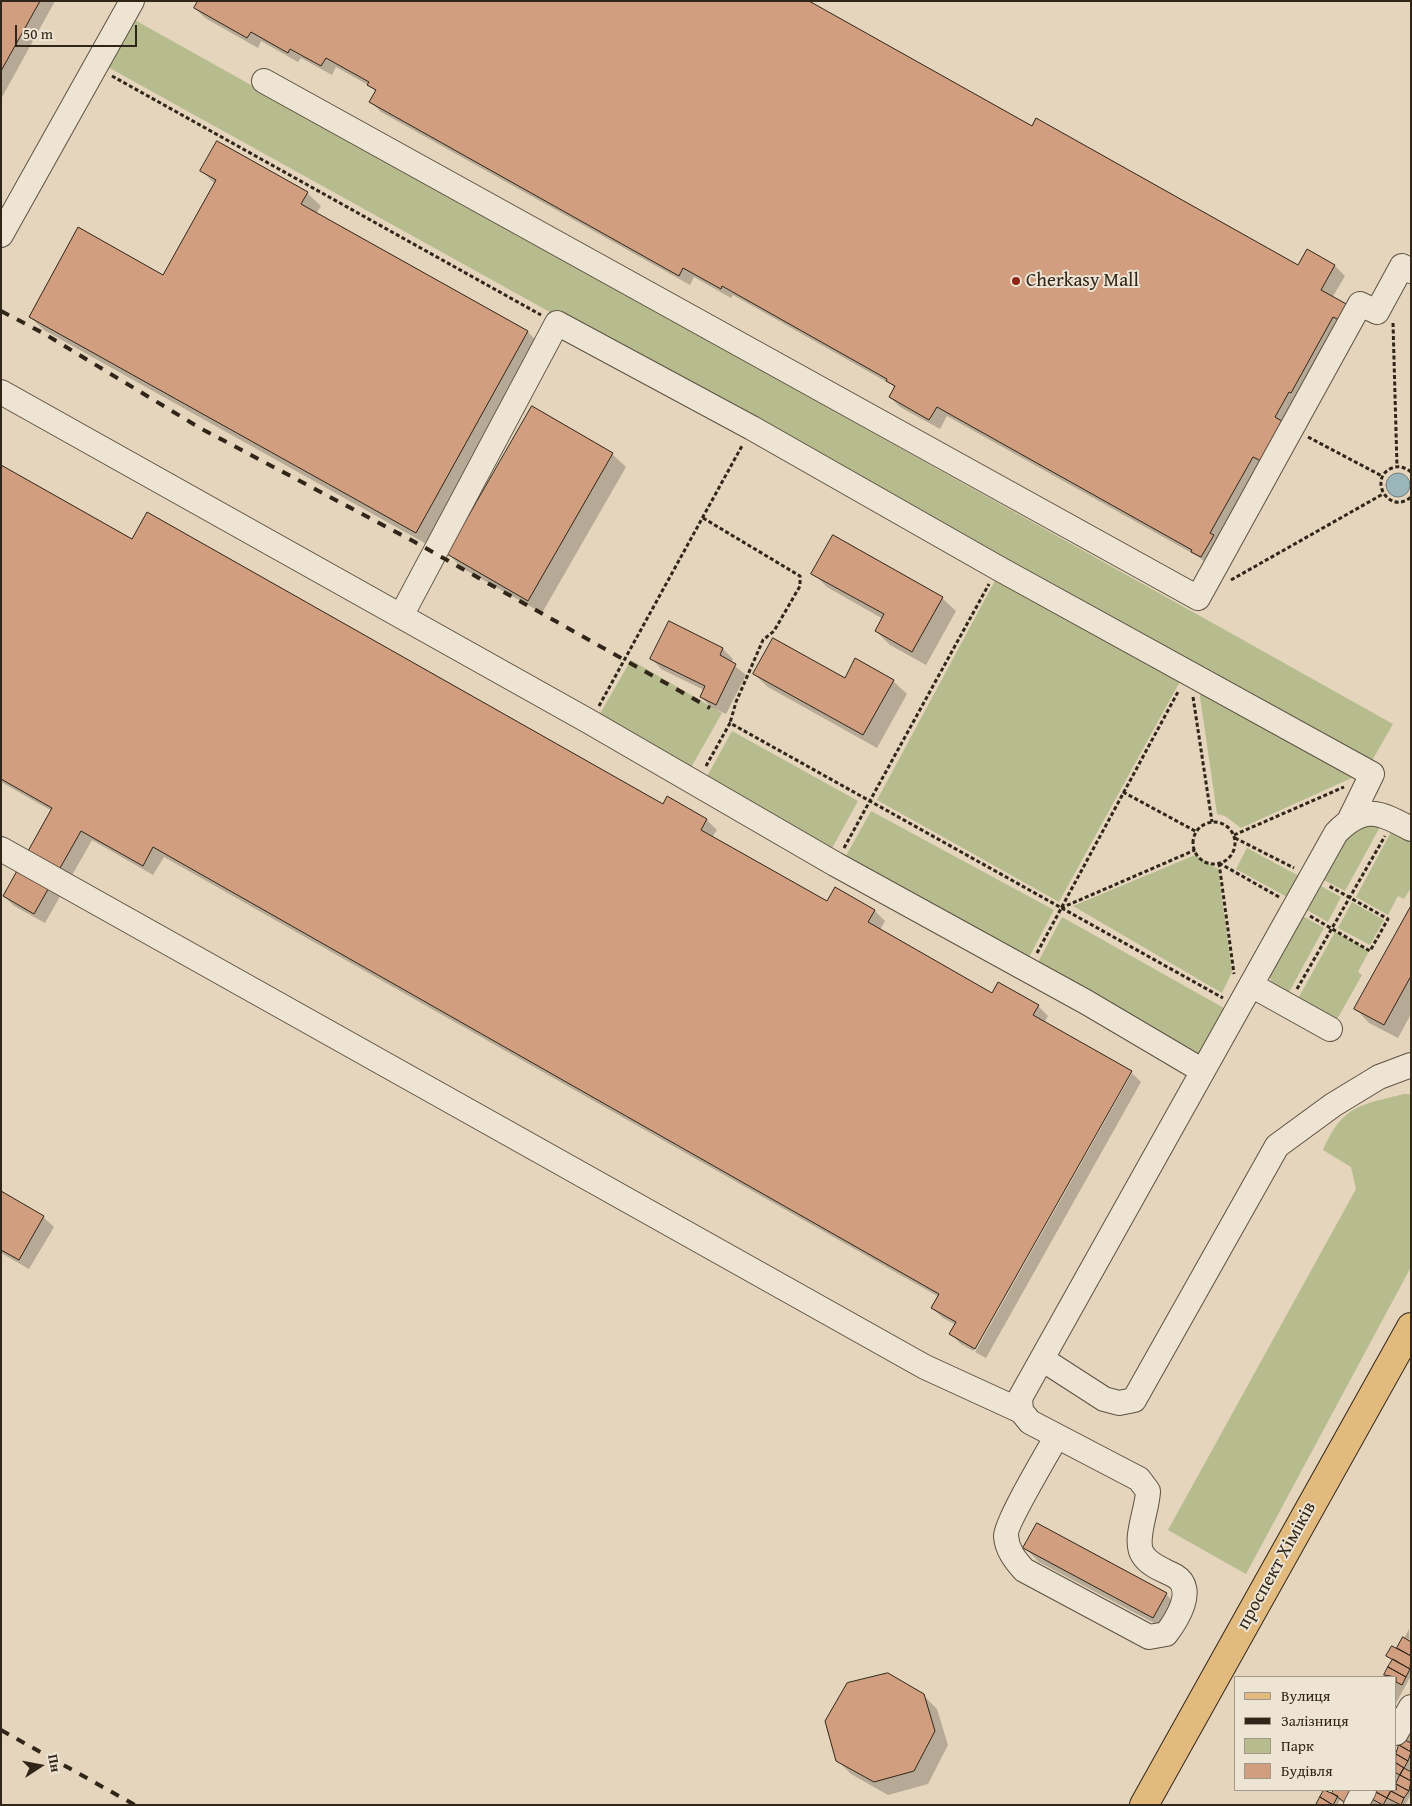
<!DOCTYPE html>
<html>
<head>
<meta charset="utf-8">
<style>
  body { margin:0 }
  #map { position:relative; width:1412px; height:1806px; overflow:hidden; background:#e4d5bc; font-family:"Gentium Book Plus",serif }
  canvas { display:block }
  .frame { position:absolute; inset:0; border:2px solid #302519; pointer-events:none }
  .legend { position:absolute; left:1234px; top:1676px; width:162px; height:115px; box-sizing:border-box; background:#ede4d3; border:1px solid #a19889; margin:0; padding:6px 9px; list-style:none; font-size:15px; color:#302519 }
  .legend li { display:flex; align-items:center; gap:10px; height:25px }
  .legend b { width:25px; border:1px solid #a19889 }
  .north { position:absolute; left:15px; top:1741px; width:50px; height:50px; -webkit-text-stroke:4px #ede4d3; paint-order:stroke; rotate:79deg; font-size:14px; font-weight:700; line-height:20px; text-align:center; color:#302519 }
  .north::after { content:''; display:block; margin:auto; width:18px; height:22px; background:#302519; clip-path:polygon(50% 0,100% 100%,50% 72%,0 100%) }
  .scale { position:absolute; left:15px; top:25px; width:122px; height:22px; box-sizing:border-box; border:2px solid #302519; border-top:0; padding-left:6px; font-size:15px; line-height:18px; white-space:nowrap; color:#302519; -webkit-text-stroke:4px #ede4d3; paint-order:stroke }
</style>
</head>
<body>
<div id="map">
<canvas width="1412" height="1806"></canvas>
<div class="frame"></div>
<ul class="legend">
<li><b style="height:6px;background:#e2ba7e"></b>Вулиця</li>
<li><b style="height:6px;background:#302519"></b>Залізниця</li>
<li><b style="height:14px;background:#b7bc8e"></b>Парк</li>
<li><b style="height:14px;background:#d19e7f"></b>Будівля</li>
</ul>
<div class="north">Пн</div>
<div class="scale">50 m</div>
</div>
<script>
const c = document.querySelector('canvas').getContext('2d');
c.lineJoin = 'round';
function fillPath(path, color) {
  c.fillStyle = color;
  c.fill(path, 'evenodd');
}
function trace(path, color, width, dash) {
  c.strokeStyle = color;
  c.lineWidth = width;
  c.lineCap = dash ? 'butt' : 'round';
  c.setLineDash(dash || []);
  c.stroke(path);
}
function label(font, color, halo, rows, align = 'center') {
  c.font = font + ' "Gentium Book Plus",serif';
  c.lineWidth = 4;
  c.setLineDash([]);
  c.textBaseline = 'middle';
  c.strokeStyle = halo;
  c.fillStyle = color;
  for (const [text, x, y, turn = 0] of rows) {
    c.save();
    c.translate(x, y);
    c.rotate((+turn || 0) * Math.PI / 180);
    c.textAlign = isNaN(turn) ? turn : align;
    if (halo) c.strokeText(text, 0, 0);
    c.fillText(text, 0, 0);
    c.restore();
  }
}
const green = new Path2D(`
  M 133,19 L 1243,640 L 1393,724 L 1369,766 L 106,66 Z
  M 998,575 L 1183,676 L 1059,902 L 877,800 Z
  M 631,660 L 722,713 L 689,771 L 598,717 Z
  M 1198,683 L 1356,776 L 1241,828 L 1225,816 L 1217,814 Z
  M 732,731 L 858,801 L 831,850 L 705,780 Z
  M 871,811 L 1054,910 L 1027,961 L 843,861 Z
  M 1381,825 L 1345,891 L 1322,879 L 1343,838 L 1356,826 Z
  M 1392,830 L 1411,840 L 1411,888 L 1404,899 L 1398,896 L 1388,915 L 1356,897 Z
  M 1247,848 L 1299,876 L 1287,897 L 1236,869 Z
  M 1195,855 L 1218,869 L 1232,972 L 1222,993 L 1073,906 Z
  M 1317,884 L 1341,897 L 1328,922 L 1305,909 Z
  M 1352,902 L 1384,920 L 1370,945 L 1338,928 Z
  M 1301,915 L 1324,928 L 1287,996 C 1276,990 1270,986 1270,973 Z
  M 1062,917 L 1231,1012 L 1200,1055 L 1035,968 Z
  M 1335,932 L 1369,951 L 1358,972 L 1362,975 L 1335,1023 L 1296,1002 Z
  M 1404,1094 L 1411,1094 L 1411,1267 L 1246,1574 L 1168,1530 L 1356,1189 L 1351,1167 L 1323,1150 C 1343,1105 1360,1105 1404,1094 Z`);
const water = new Path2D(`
  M1386 485a12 12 0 1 1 24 0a12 12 0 1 1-24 0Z`);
const shadow = new Path2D(`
  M 1,1 L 55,1 L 1,99 Z
  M 195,8 L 1032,128 L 1298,267 L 1307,250 L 1335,266 L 1345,276 L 1332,298 L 1349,307 L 1211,566 L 1197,556 L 947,416 L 940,429 L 900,407 L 890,397 L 895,388 L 892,385 L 733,295 L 731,298 L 694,277 L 690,285 L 381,112 L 371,102 L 376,92 L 370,86 L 336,67 L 332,75 L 301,58 L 298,62 L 261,41 L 258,48 L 205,18 Z
  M 202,171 L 307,193 L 321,206 L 316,214 L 528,332 L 541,346 L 430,546 L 44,330 L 30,317 L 164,276 L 215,184 Z
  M 612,454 L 626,467 L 542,613 L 462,568 L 449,554 Z
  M 1,466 L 133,541 L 663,806 L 707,820 L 717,830 L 712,837 L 827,903 L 835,889 L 875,911 L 885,921 L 880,930 L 993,995 L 1038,1006 L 1048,1016 L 1044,1023 L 1131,1072 L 1141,1082 L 986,1358 L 975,1352 L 1132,1073 L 1129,1073 L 973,1351 L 961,1344 L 951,1334 L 956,1325 L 943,1318 L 932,1308 L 939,1297 L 164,857 L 153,875 L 92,840 L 45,923 L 14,906 L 4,896 L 52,811 L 1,782 Z
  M 813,573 L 942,598 L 956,611 L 926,665 L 890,645 L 876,631 L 883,619 L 827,587 Z
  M 669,622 L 723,649 L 733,659 L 731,663 L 746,675 L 726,714 L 711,707 L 701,697 L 704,690 L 661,669 L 651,658 Z
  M 754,674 L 893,681 L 907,694 L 877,748 L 768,687 Z
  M 1411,909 L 1411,1014 L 1398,1038 L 1369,1023 L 1356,1009 Z
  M 1,1193 L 43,1217 L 54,1227 L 29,1269 L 1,1253 Z
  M 1025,1548 L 1166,1594 L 1179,1608 L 1167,1630 L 1039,1562 Z
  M 1409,1629 L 1411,1676 L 1396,1703 L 1396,1677 L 1385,1677 Z
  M 923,1695 L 937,1709 L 948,1745 L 928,1784 L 888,1795 L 851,1774 L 837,1760 Z
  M 1411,1728 L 1411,1795 L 1405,1805 L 1367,1805 L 1376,1790 L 1396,1790 L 1396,1754 Z
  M 1325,1790 L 1332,1794 L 1335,1790 L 1353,1790 L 1347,1804 L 1340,1800 L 1337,1805 L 1317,1805 Z`);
const building = new Path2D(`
  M 1,1 L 40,1 L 1,71 Z
  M 198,1 L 809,1 L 1032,126 L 1036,118 L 1298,265 L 1307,249 L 1335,265 L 1321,290 L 1350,306 L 1341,321 L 1333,317 L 1291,393 L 1289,392 L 1275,417 L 1287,424 L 1265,463 L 1253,457 L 1210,533 L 1214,535 L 1201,557 L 1191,552 L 1192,550 L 937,407 L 929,420 L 889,397 L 895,386 L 886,381 L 887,379 L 722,286 L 721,289 L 683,268 L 679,276 L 369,102 L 376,90 L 367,85 L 369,82 L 326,58 L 321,66 L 290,49 L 288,53 L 251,32 L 247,38 L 194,8 Z
  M 217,141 L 308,192 L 301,204 L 528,331 L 416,533 L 29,317 L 78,227 L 163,275 L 216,180 L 200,171 Z
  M 532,406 L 613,453 L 528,601 L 447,554 Z
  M 1,465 L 132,539 L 147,512 L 663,804 L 667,796 L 707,819 L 701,830 L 827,901 L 835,887 L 875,910 L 868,922 L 992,993 L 998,982 L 1039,1005 L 1033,1015 L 1132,1071 L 975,1349 L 949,1334 L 956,1322 L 931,1308 L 939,1294 L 153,847 L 143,866 L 81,831 L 34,914 L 3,896 L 52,808 L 1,779 Z
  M 833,535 L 943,597 L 912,652 L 875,631 L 884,614 L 811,574 Z
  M 669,621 L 723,648 L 720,655 L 736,664 L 716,705 L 700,697 L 705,686 L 650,659 Z
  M 773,638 L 845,678 L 855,658 L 894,680 L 863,735 L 753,674 Z
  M 1411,906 L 1411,976 L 1384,1025 L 1354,1009 Z
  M 1,1191 L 44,1216 L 19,1260 L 1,1250 Z
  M 1037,1523 L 1167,1593 L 1153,1618 L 1023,1548 Z
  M 1403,1637 L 1411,1642 L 1411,1656 L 1397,1648 Z
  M 1392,1646 L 1411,1656 L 1410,1669 L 1386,1656 Z
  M 1393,1659 L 1410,1669 L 1406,1677 L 1388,1667 Z
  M 1388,1667 L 1406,1677 L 1402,1685 L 1396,1682 L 1396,1677 L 1384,1675 Z
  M 888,1673 L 924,1694 L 935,1731 L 914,1771 L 874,1782 L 836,1761 L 825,1721 L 847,1683 Z
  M 1403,1739 L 1411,1743 L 1411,1752 L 1399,1745 Z
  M 1399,1745 L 1411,1752 L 1408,1761 L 1396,1754 Z
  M 1396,1754 L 1408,1761 L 1404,1768 L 1396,1763 Z
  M 1396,1763 L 1404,1768 L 1400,1775 L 1396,1773 Z
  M 1404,1768 L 1411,1772 L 1411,1781 L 1400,1775 Z
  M 1400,1775 L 1411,1781 L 1409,1791 L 1396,1784 Z
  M 1396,1784 L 1409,1791 L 1404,1798 L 1391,1791 L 1396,1790 Z
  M 1324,1790 L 1338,1796 L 1333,1805 L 1320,1797 Z
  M 1334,1790 L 1351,1790 L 1344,1802 L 1332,1793 Z
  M 1389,1790 L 1391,1791 L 1387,1798 L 1374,1791 Z
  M 1374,1791 L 1387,1798 L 1383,1805 L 1370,1798 Z
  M 1391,1791 L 1404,1798 L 1401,1805 L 1387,1798 Z
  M 1320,1797 L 1333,1805 L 1316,1805 Z`);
const path = new Path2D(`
  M 112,76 L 541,315
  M 1393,323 L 1397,467
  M 1308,437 L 1382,476
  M 1411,472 C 1406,468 1399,465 1392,468 C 1367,478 1389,516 1411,497
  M 703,518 L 800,576 L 800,586 L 774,631 L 763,640 L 736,702 L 730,723
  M 1231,580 L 1383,494
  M 1193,697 L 1212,822
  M 599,706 L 743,444
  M 706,766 L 730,723 L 1223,998
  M 1123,792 L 1197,832
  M1193 843a21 21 0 1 1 42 0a21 21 0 1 1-42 0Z
  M 1234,835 L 1344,787
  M 1235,838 L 1294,868
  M 844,848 L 989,584
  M 1219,863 L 1279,897
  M 1219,863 L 1234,974
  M 1061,908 L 1195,850
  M 1310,916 L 1370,951 L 1388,919 L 1329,886
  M 1037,953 L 1179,690
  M 1297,989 L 1385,836`);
const minor = new Path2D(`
  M 264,81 L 1198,598 L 1360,304 L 1377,312 L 1402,266 L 1411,271
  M 1,235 L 132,1
  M 1,392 L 590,722 L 835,864 L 1086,1002 L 1203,1071
  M 401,616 L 557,323 L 752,428 L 998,568 L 1372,774 L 1350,819
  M 1,849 L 925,1367 L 1021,1411
  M 1251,985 L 1330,1029
  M 1042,1359 L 1104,1399 L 1119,1403 L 1134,1400 L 1277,1146 L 1333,1105 L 1379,1077 L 1411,1065
  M 1057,1436 C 1048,1452 1005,1524 1006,1536 C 1007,1550 1015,1560 1024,1570 L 1149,1637 L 1166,1634 C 1176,1621 1197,1589 1175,1576 C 1164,1570 1150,1566 1143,1555 C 1133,1541 1148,1508 1148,1491 L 1139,1479 L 1030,1422 L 1021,1411 L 1020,1398 L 1336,833 C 1364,804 1379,812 1411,829
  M 1396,1733 L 1411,1707
  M 1356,1805 L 1364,1790`);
const major = new Path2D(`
  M 1144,1805 L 1411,1327`);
const rail = new Path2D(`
  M 1,311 L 43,333 L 200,428 L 413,541 L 710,708
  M 1,1730 L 135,1805`);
const markers = [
  [1016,281,5,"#8f2418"]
];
const poiNames = [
  ["Cherkasy Mall",1026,281]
];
const streetNames = [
  ["проспект Хіміків",1277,1566,-61]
];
fillPath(green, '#b7bc8e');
fillPath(water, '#9bb6bb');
trace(water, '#707c7a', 1);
fillPath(shadow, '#0003');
fillPath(building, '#d19e7f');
trace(building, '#302519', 1);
trace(minor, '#5d5142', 26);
trace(major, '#302519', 30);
trace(path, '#302519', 3, [4, 2.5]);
trace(minor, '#ede4d3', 24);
trace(major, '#e2ba7e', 28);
trace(rail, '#302519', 4, [9, 9]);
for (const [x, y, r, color] of markers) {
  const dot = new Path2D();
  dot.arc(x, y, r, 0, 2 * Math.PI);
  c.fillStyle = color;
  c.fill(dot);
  trace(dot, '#ede4d3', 2);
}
label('19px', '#302519', '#ede4d3', poiNames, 'left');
label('19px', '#302519', '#ede4d3', streetNames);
</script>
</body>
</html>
